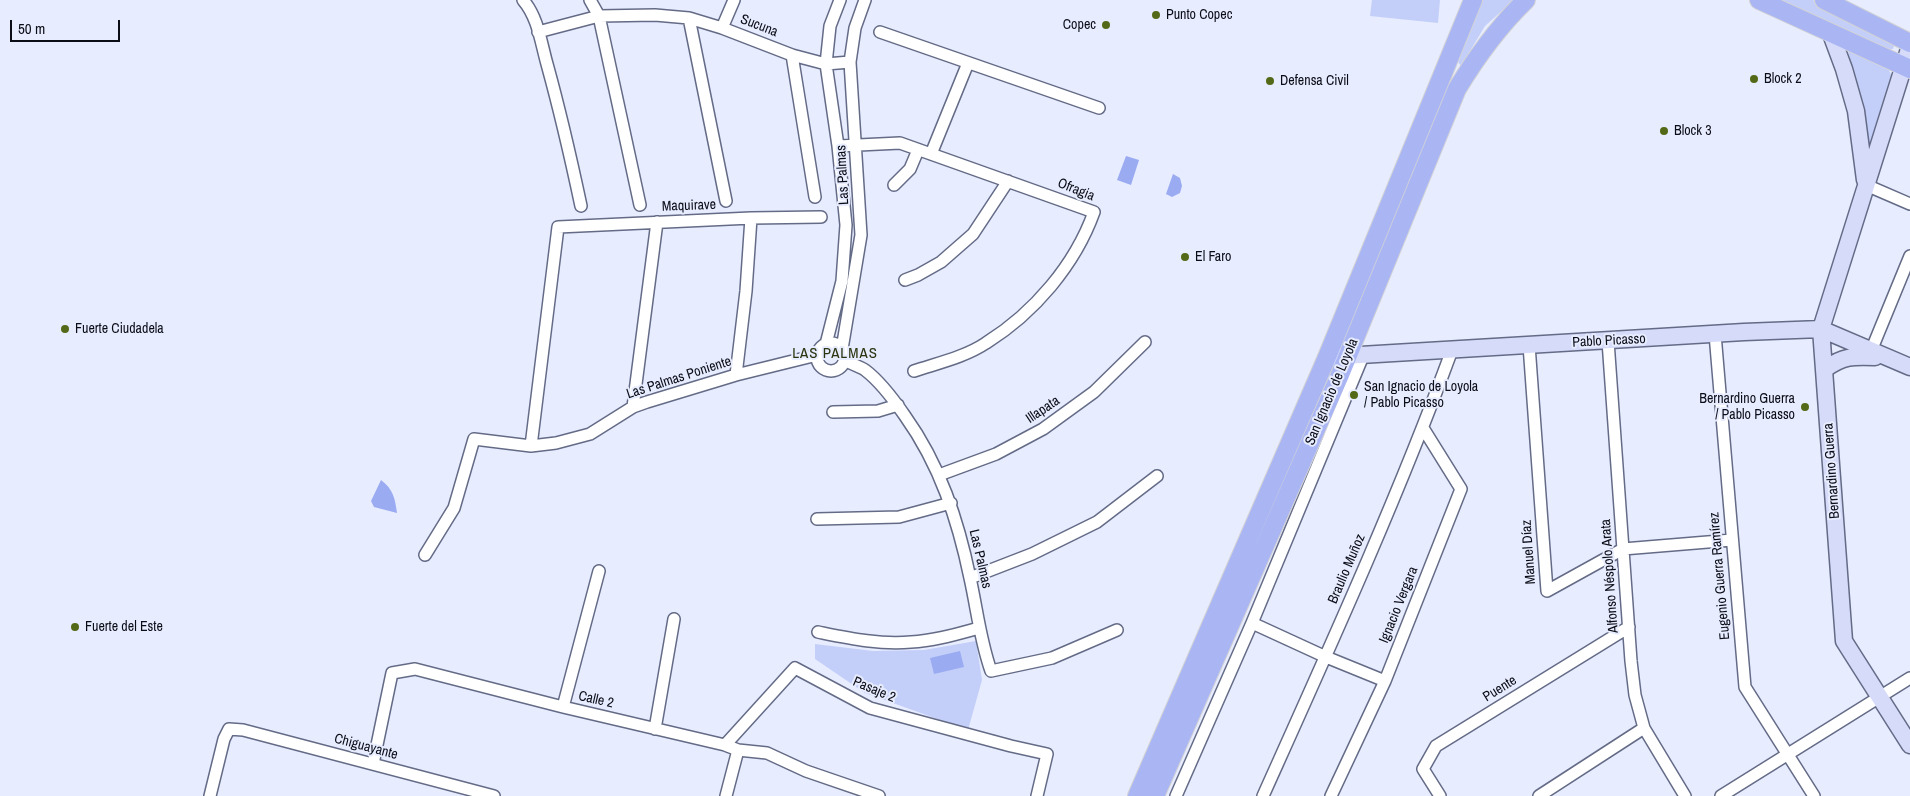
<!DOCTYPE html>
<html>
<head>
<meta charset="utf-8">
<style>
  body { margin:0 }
  #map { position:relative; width:1910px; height:796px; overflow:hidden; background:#e7ecff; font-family:"Archivo Narrow",sans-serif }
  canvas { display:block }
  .scale { position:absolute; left:10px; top:20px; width:110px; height:22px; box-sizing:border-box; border:2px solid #0a0c16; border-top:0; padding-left:6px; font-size:15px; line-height:18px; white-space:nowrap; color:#0a0c16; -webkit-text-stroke:4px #e7ecff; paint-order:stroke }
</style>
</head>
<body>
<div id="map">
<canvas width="1910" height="796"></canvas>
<div class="scale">50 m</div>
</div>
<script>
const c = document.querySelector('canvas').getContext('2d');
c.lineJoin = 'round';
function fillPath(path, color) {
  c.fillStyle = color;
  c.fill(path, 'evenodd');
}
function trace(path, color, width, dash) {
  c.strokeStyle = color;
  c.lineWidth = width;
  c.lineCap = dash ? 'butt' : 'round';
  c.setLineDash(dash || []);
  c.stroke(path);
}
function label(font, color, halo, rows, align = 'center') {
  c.font = font + ' "Archivo Narrow",sans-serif';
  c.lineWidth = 4;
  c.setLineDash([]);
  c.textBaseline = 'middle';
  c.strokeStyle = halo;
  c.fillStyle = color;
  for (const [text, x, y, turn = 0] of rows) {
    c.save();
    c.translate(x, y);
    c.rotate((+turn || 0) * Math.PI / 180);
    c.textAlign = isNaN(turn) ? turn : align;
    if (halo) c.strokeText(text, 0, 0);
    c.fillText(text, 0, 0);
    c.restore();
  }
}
const green = new Path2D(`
  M 1372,0 L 1440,0 L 1438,23 L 1370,16 Z
  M 1482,0 L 1514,0 L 1485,26 L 1461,66 L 1458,62 Z
  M 1781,0 L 1813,0 L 1891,40 L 1894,46 L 1893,49 L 1884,49 Z
  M 1848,51 L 1889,70 L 1893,79 L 1871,152 L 1867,151 L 1865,116 Z
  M 976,641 L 982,680 L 968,730 L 865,693 L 815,659 L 815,644 L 873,651 L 924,650 Z`);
const water = new Path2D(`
  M 1126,156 L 1139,160 L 1131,185 L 1117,180 Z
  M 1173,174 L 1180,178 L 1182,186 L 1180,193 L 1172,197 L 1166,194 Z
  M 381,480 C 393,489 395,498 397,513 L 374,507 L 371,501 Z
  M 960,651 L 964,667 L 934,674 L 930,658 Z`);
const street = new Path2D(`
  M 523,0 C 538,17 541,43 547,64 C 560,111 571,159 581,206
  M 590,0 L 599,16 L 640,205
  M 689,18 L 726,201
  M 722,28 L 734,0
  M 538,32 L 599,16 L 655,15 L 689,18 L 722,28 L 792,55 L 826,64 L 850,62
  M 880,32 L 1099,108
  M 792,55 L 815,197
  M 838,146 L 900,143 L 1094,212 C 1075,265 1034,313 986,343 C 965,357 938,363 914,371
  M 931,154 L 968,63
  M 894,185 L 910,169 L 918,150
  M 1866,185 L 1910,204
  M 905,280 L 918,275 L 941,262 L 973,234 L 1008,181
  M 1715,334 L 1745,687 L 1814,796
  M 1608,341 L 1631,661 L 1635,695 L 1644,728 L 1685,796
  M817 357a14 14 0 1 1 28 0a14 14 0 1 1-28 0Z
  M 826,344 L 842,281 L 846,225 L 838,146 L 826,64 L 830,26 L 840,0
  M 1529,345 L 1547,591 L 1623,549 L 1732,540
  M 842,349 L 861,235 L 850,62 L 855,28 L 865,0
  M 1871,351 L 1910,256
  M 844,360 C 851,364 859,366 865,370 C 881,382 894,400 905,416 C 940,465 958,520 970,578 C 977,609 980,640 991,671 L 1052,658 L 1117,630
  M 736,375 L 746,291 L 751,218
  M 633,407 L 657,222
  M 833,412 L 878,411 L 898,405
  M 531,446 L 558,227 L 751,218 L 821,217
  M 939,475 L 996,454 L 1043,429 L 1094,392 L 1145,342
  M 817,519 L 899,517 L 951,503
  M 425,555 L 454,508 L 474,439 L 531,446 L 556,443 L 590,434 L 633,407 L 647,402 L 736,375 L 817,355
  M 970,578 L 1032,554 L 1097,522 L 1157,476
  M 1252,623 L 1326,657 L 1385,681
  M 818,632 C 848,638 880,645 911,642 C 934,641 957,634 979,628
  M 563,707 L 599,571
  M 655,729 L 674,619
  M 725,745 L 795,668 L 870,708 L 1011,746 L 1047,754 L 1037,796
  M 373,764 L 392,673 L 415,669 L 563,707 L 725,745 L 738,750 L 767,753 L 806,771 L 879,796
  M 210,796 L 224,739 L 229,729 L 243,730 L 494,796
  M 726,796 L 738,750
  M 1176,796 L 1252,623 L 1363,356
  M 1263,796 C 1329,649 1396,502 1452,350
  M 1331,796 L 1385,681 L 1461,489 L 1423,428
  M 1440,796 L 1423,769 L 1436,746 L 1629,627
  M 1539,796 L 1644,728
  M 1721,796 L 1910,678`);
const secondary = new Path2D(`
  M 1831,34 L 1844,69 L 1856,111 L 1865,180
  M 1910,46 L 1821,329 L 1844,641 L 1910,745
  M 1327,357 L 1744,332 L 1821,329 L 1910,367
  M 1825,369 C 1843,356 1853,356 1875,357`);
const primary = new Path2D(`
  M 1759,0 L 1910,69
  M 1824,0 L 1910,43
  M 1137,796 L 1327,357 L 1473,0
  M 1155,796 L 1339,377 L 1457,89 C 1477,56 1498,27 1526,0`);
const markers = [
  [1156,15,5,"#546917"],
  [1106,25,5,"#546917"],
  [1754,79,5,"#546917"],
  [1270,81,5,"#546917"],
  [1664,131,5,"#546917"],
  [1185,257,5,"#546917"],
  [65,329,5,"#546917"],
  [1354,395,5,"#546917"],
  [1805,407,5,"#546917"],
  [75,627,5,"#546917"]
];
const poiNames = [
  ["Punto Copec",1166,15],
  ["Copec",1096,25,"right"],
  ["Block 2",1764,79],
  ["Defensa Civil",1280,81],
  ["Block 3",1674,131],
  ["El Faro",1195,257],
  ["Fuerte Ciudadela",75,329],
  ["San Ignacio de Loyola",1364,387],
  ["/ Pablo Picasso",1364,403],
  ["Bernardino Guerra",1795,399,"right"],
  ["/ Pablo Picasso",1795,415,"right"],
  ["Fuerte del Este",85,627]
];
const streetNames = [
  ["Sucuna",759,26,21],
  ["Las Palmas",843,175,-93],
  ["Ofragia",1076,190,22],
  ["Maquirave",689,206,-2],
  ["Pablo Picasso",1609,341,-3],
  ["Las Palmas Poniente",679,378,-18],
  ["San Ignacio de Loyola",1332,392,-67],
  ["Illapata",1043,410,-34],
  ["Bernardino Guerra",1832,471,-94],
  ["Manuel Díaz",1529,552,-94],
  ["Las Palmas",980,559,77],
  ["Braulio Muñoz",1347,569,-67],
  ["Alfonso Néspolo Arata",1610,576,-94],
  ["Eugenio Guerra Ramírez",1720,576,-95],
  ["Ignacio Vergara",1399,605,-68],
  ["Puente",1500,689,-32],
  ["Pasaje 2",874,690,23],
  ["Calle 2",596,700,13],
  ["Chiguayante",366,747,15]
];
const neighbourhoodNames = [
  ["LAS PALMAS",835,354]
];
fillPath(green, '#c3cff9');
fillPath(water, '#9aabf1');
trace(street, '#646b86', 14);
trace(secondary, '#646b86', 19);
trace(primary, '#d3d3d5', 20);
trace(street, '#fff', 11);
trace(secondary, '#d5dbf9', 16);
trace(primary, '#aab6f4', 18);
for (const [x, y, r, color] of markers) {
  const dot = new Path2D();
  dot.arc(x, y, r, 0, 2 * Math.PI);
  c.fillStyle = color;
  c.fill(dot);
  trace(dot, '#e7ecff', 2);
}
label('14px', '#0a0c16', '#e7ecff', poiNames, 'left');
label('14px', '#0a0c16', '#e7ecff', streetNames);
c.letterSpacing = '1px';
label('15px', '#2b350f', '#e7ecff', neighbourhoodNames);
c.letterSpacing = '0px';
</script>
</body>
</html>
